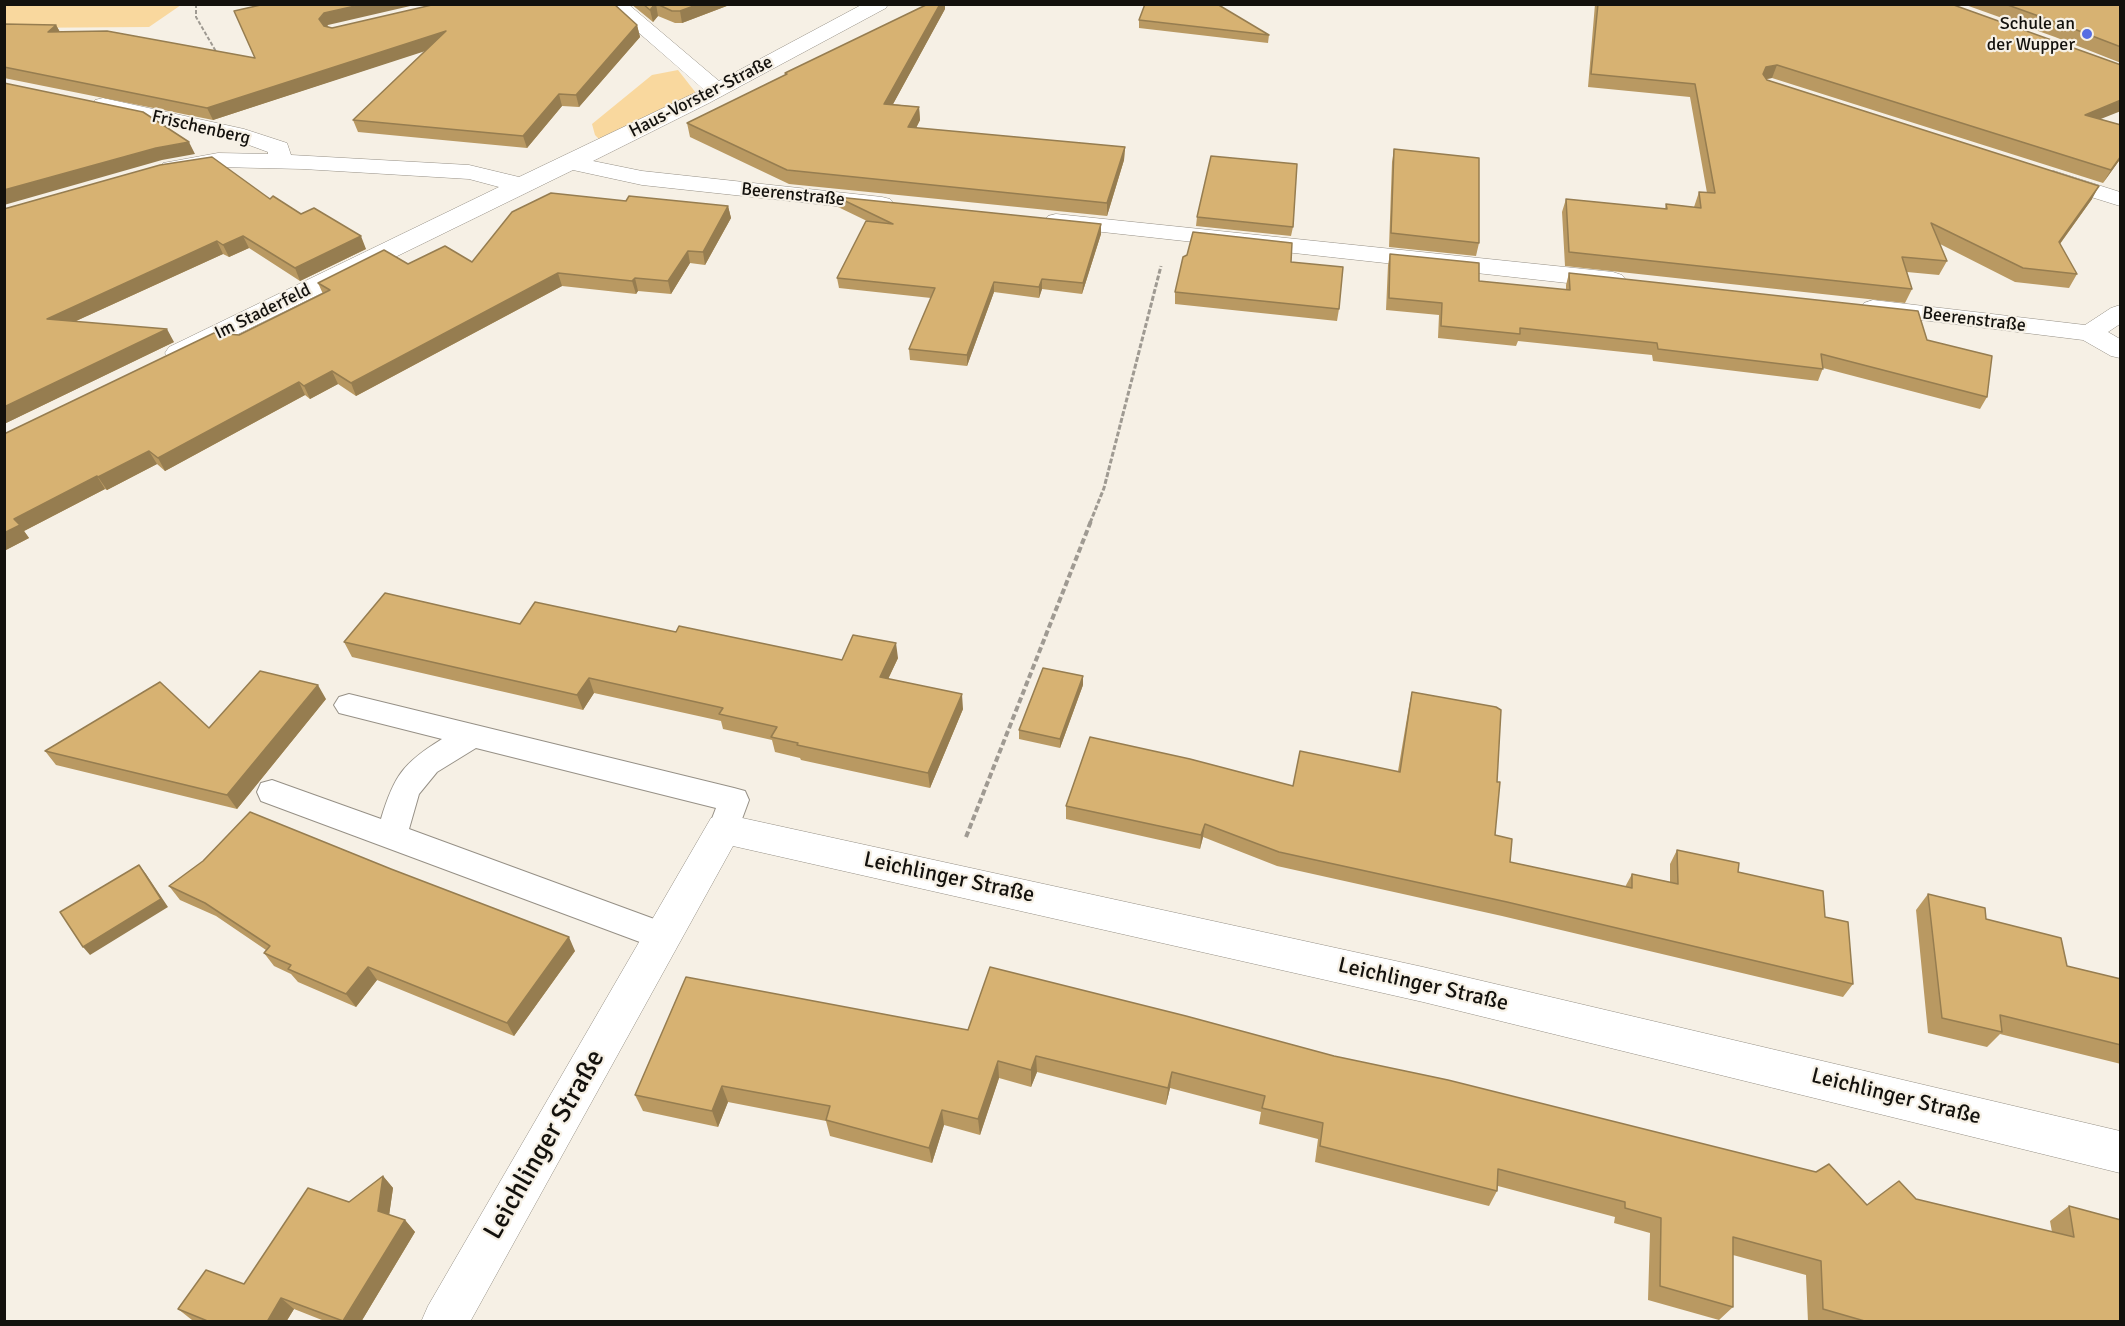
<!DOCTYPE html>
<html>
<head>
<meta charset="utf-8">
<style>
  body { margin:0 }
  #map { position:relative; width:2125px; height:1326px; overflow:hidden; background:#f6f0e5; font-family:Signika,sans-serif }
  canvas { display:block }
  .frame { position:absolute; inset:0; border:6px solid #13110d; pointer-events:none }
</style>
</head>
<body>
<div id="map">
<canvas width="2125" height="1326"></canvas>
<div class="frame"></div>
</div>
<script>
const c = document.querySelector('canvas').getContext('2d');
c.lineJoin = 'round';
function fillPath(path, color) {
  c.fillStyle = color;
  c.fill(path, 'evenodd');
}
function trace(path, color, width, dash) {
  c.strokeStyle = color;
  c.lineWidth = width;
  c.lineCap = dash ? 'butt' : 'round';
  c.setLineDash(dash || []);
  c.stroke(path);
}
function label(font, color, halo, rows, align = 'center') {
  c.font = font + ' Signika,sans-serif';
  c.lineWidth = 4.5;
  c.setLineDash([]);
  c.textBaseline = 'middle';
  c.strokeStyle = halo;
  c.fillStyle = color;
  for (const [text, x, y, turn = 0] of rows) {
    c.save();
    c.translate(x, y);
    c.rotate((+turn || 0) * Math.PI / 180);
    c.textAlign = isNaN(turn) ? turn : align;
    if (halo) c.strokeText(text, 0, 0);
    c.fillText(text, 0, 0);
    c.restore();
  }
}
const green = new Path2D(`
  M 4,5 L 181,5 L 149,27 L 5,28 Z
  M 678,70 L 696,93 L 601,141 L 595,135 L 592,124 L 652,75 Z`);
const pathFar2 = new Path2D(`
  M 196,4 L 196,17 L 218,55`);
const pathFar1 = new Path2D(`
  M 1090,523 L 1104,488 L 1161,266`);
const path = new Path2D(`
  M 966,837 L 1091,521`);
const lane = new Path2D(`
  M 349,694 L 734,788 L 745,791 L 749,800 L 735,838 L 724,842 L 713,838 L 708,829 L 716,808 L 476,748 L 437,772 L 419,794 L 409,829 L 676,927 L 681,937 L 676,947 L 664,951 L 261,801 L 257,792 L 261,783 L 272,780 L 381,819 C 394,776 403,763 442,739 L 339,713 L 334,705 L 339,697 Z`);
const street = new Path2D(`
  M 606,4 L 628,4 L 719,81 L 863,4 L 888,4 L 886,8 L 709,103 L 593,161 L 642,171 L 882,197 L 890,199 L 894,204 L 890,209 L 882,211 L 642,185 L 573,170 L 187,359 L 178,361 L 169,359 L 165,353 L 169,347 L 499,187 L 469,179 L 303,169 L 218,167 L 171,175 L 163,173 L 160,168 L 163,163 L 218,153 L 268,154 L 268,152 L 238,141 L 95,110 L 92,105 L 95,100 L 103,98 L 244,129 L 287,143 L 291,155 L 469,165 L 519,177 L 703,89 Z
  M 2054,171 L 2120,192 L 2120,206 L 2046,183 L 2042,178 L 2046,173 Z
  M 1056,214 L 1613,272 L 1622,275 L 1626,280 L 1622,285 L 1613,288 L 1048,226 L 1044,221 L 1048,216 Z
  M 1873,300 L 2085,325 L 2111,308 L 2120,305 L 2120,324 L 2108,332 L 2120,339 L 2120,358 L 2111,356 L 2083,340 L 1864,313 L 1860,308 L 1864,303 Z
  M 724,814 L 1423,967 L 2120,1131 L 2120,1173 L 1423,1002 L 733,846 L 470,1322 L 421,1322 L 428,1306 L 711,818 Z`);
const wall = new Path2D(`
  M 631,4 L 732,4 L 682,23 L 675,23 L 658,16 L 653,22 Z
  M 1595,4 L 1951,4 L 2100,119 L 2121,125 L 2121,158 L 2103,183 L 1772,78 L 1766,79 L 1767,80 L 2092,199 L 2060,244 L 2077,274 L 2069,288 L 2015,282 L 1940,244 L 1947,261 L 1939,275 L 1907,272 L 1912,289 L 1905,303 L 1565,266 L 1562,212 L 1566,199 L 1665,209 L 1666,204 L 1694,207 L 1699,192 L 1707,193 L 1690,97 L 1588,87 Z
  M 1963,4 L 2121,4 L 2121,63 L 2055,37 Z
  M 945,9 L 893,104 L 919,107 L 920,120 L 916,128 L 1125,147 L 1124,160 L 1107,216 L 789,184 L 690,137 L 687,123 L 785,75 L 785,73 Z
  M 1139,20 L 1269,35 L 1268,43 L 1139,28 Z
  M 4,24 L 56,25 L 60,32 L 255,58 L 328,25 L 327,26 L 332,28 L 637,25 L 640,37 L 579,107 L 562,106 L 527,148 L 358,132 L 353,120 L 426,50 L 213,120 L 4,78 Z
  M 1394,149 L 1479,243 L 1476,256 L 1389,247 L 1392,162 Z
  M 837,197 L 1101,224 L 1101,234 L 1082,294 L 1042,289 L 1039,298 L 994,292 L 967,366 L 910,360 L 909,349 L 931,298 L 839,288 L 837,278 L 867,221 L 838,207 Z
  M 270,199 L 301,214 L 366,249 L 300,281 L 249,248 L 229,257 L 223,254 L 76,321 L 174,342 L 4,424 L 4,209 Z
  M 626,201 L 728,206 L 731,218 L 705,265 L 690,263 L 671,294 L 638,291 L 636,294 L 562,286 L 356,396 L 338,384 L 310,399 L 305,395 L 165,471 L 157,464 L 107,490 L 105,489 L 24,531 L 29,538 L 4,551 L 4,434 L 239,335 L 323,294 L 318,283 L 408,264 L 472,262 Z
  M 1197,217 L 1293,227 L 1291,236 L 1196,226 Z
  M 1390,254 L 1479,281 L 1566,290 L 1566,285 L 1569,273 L 1927,340 L 1987,397 L 1980,409 L 1823,368 L 1818,381 L 1653,361 L 1652,355 L 1518,341 L 1516,346 L 1438,338 L 1439,315 L 1386,310 L 1388,265 Z
  M 1291,262 L 1339,309 L 1337,321 L 1175,304 L 1175,292 Z
  M 520,624 L 676,632 L 842,660 L 898,658 L 888,679 L 963,709 L 930,788 L 801,760 L 800,758 L 775,752 L 772,740 L 723,729 L 721,721 L 594,693 L 583,710 L 352,657 L 344,642 Z
  M 1083,685 L 1060,748 L 1019,739 L 1019,730 Z
  M 1412,692 L 1510,862 L 1625,887 L 1632,874 L 1670,882 L 1670,864 L 1677,850 L 1738,872 L 1825,917 L 1853,984 L 1843,997 L 1502,916 L 1277,866 L 1203,837 L 1200,849 L 1066,819 L 1066,806 L 1293,786 L 1398,771 L 1409,706 Z
  M 326,699 L 237,809 L 56,765 L 45,751 L 209,728 Z
  M 169,886 L 575,951 L 514,1036 L 377,980 L 356,1007 L 298,982 L 291,974 L 274,966 L 264,953 L 266,950 L 216,916 L 180,900 Z
  M 1928,894 L 1986,919 L 2067,966 L 2121,979 L 2121,1064 L 2000,1034 L 1987,1047 L 1928,1033 L 1916,910 Z
  M 686,977 L 1867,1205 L 1916,1199 L 2052,1232 L 2050,1221 L 2069,1206 L 2121,1322 L 1808,1322 L 1806,1275 L 1733,1255 L 1733,1307 L 1719,1320 L 1648,1300 L 1650,1233 L 1614,1223 L 1615,1217 L 1498,1186 L 1497,1191 L 1489,1206 L 1315,1162 L 1318,1139 L 1259,1124 L 1261,1112 L 1170,1088 L 1166,1105 L 1037,1072 L 1031,1087 L 999,1078 L 980,1135 L 944,1125 L 932,1163 L 830,1136 L 826,1121 L 728,1102 L 718,1127 L 643,1111 L 635,1095 Z
  M 383,1176 L 393,1188 L 389,1215 L 405,1220 L 415,1232 L 361,1322 L 327,1322 L 294,1309 L 286,1322 L 196,1322 L 192,1320 L 178,1309 L 244,1284 Z`);
const shadedWall = new Path2D(`
  M 364,4 L 419,4 L 328,25 L 324,31 L 319,19 L 324,13 Z
  M 656,4 L 658,16 L 653,22 L 650,10 Z
  M 699,4 L 732,4 L 682,23 L 680,11 Z
  M 940,4 L 945,4 L 945,9 L 886,117 L 884,104 Z
  M 56,25 L 62,36 L 48,32 Z
  M 637,25 L 640,37 L 579,107 L 576,95 Z
  M 446,31 L 450,43 L 213,120 L 207,108 Z
  M 1777,65 L 1772,78 L 1761,80 L 1766,67 Z
  M 559,94 L 562,106 L 527,148 L 523,136 Z
  M 2121,100 L 2121,111 L 2078,128 L 2085,115 Z
  M 919,107 L 920,120 L 910,140 L 908,127 Z
  M 189,142 L 195,154 L 162,160 L 4,205 L 4,190 L 156,148 Z
  M 1125,147 L 1124,160 L 1107,216 L 1107,203 Z
  M 2121,156 L 2121,158 L 2103,183 L 2111,170 Z
  M 2099,186 L 2092,199 L 2051,256 L 2059,242 Z
  M 728,206 L 731,218 L 705,265 L 703,252 Z
  M 1101,224 L 1101,234 L 1082,294 L 1083,283 Z
  M 243,236 L 249,248 L 229,257 L 223,245 Z
  M 361,236 L 366,249 L 300,281 L 295,268 Z
  M 217,241 L 223,254 L 54,331 L 47,319 Z
  M 688,251 L 690,263 L 671,294 L 668,281 Z
  M 558,273 L 562,286 L 356,396 L 351,383 Z
  M 635,278 L 638,291 L 636,294 L 632,281 Z
  M 1042,279 L 1042,289 L 1039,298 L 1039,287 Z
  M 994,282 L 994,292 L 967,366 L 967,355 Z
  M 167,329 L 174,342 L 4,424 L 4,407 Z
  M 332,371 L 338,384 L 310,399 L 304,386 Z
  M 299,382 L 305,395 L 165,471 L 158,458 Z
  M 149,451 L 157,464 L 107,490 L 98,477 Z
  M 97,476 L 105,489 L 24,531 L 29,538 L 4,551 L 4,533 L 14,519 Z
  M 896,643 L 898,658 L 882,692 L 880,677 Z
  M 1083,676 L 1083,685 L 1060,748 L 1060,739 Z
  M 589,678 L 594,693 L 583,710 L 577,695 Z
  M 318,685 L 326,699 L 237,809 L 227,795 Z
  M 962,694 L 963,709 L 930,788 L 928,773 Z
  M 1205,824 L 1203,837 L 1200,849 L 1201,835 Z
  M 139,865 L 146,874 L 168,907 L 90,955 L 83,947 Z
  M 569,937 L 575,951 L 514,1036 L 507,1023 Z
  M 368,967 L 377,980 L 356,1007 L 346,994 Z
  M 1036,1056 L 1037,1072 L 1031,1087 L 1031,1070 Z
  M 998,1061 L 999,1078 L 980,1135 L 978,1119 Z
  M 1172,1072 L 1170,1088 L 1166,1105 L 1168,1088 Z
  M 722,1086 L 728,1102 L 718,1127 L 712,1111 Z
  M 942,1110 L 944,1125 L 932,1163 L 929,1148 Z
  M 383,1176 L 393,1188 L 388,1223 L 378,1211 Z
  M 405,1220 L 415,1232 L 361,1322 L 343,1322 Z
  M 281,1298 L 294,1309 L 286,1322 L 267,1322 Z`);
const building = new Path2D(`
  M 265,4 L 364,4 L 324,13 L 319,19 L 324,26 L 332,28 L 436,4 L 614,4 L 637,25 L 576,95 L 559,94 L 523,136 L 353,120 L 446,31 L 207,108 L 4,67 L 4,24 L 56,25 L 48,32 L 107,31 L 255,58 L 234,11 Z
  M 643,4 L 655,4 L 650,10 Z
  M 657,4 L 699,4 L 680,11 L 672,11 Z
  M 928,4 L 940,4 L 884,104 L 919,107 L 908,127 L 1125,147 L 1107,203 L 787,170 L 687,123 L 787,74 L 785,73 Z
  M 1145,4 L 1217,4 L 1269,35 L 1139,20 Z
  M 1598,4 L 1951,4 L 2121,65 L 2121,100 L 2085,115 L 2121,125 L 2121,156 L 2111,170 L 1777,65 L 1766,67 L 1763,74 L 1767,80 L 2099,186 L 2059,242 L 2077,274 L 2023,268 L 1931,223 L 1947,261 L 1902,257 L 1912,289 L 1569,252 L 1566,199 L 1667,209 L 1666,204 L 1701,208 L 1699,192 L 1715,193 L 1695,84 L 1591,74 Z
  M 2005,4 L 2121,4 L 2121,47 L 2061,24 Z
  M 4,83 L 143,112 L 189,142 L 156,148 L 4,190 Z
  M 1394,149 L 1479,158 L 1479,243 L 1391,233 Z
  M 1211,156 L 1297,164 L 1293,227 L 1197,217 Z
  M 212,157 L 270,199 L 273,196 L 301,214 L 314,208 L 361,236 L 295,268 L 243,236 L 223,245 L 217,241 L 47,319 L 167,329 L 4,407 L 4,209 L 160,165 Z
  M 551,193 L 626,201 L 629,196 L 728,206 L 703,252 L 688,251 L 668,281 L 635,278 L 632,281 L 558,273 L 351,383 L 332,371 L 304,386 L 299,382 L 158,458 L 149,451 L 98,477 L 97,476 L 14,519 L 20,525 L 4,533 L 4,434 L 214,333 L 239,335 L 330,290 L 318,283 L 384,250 L 408,264 L 445,246 L 472,262 L 512,212 Z
  M 837,197 L 1101,224 L 1083,283 L 1042,279 L 1039,287 L 994,282 L 967,355 L 909,349 L 935,288 L 837,278 L 866,221 L 893,224 Z
  M 1193,232 L 1292,243 L 1291,262 L 1343,267 L 1339,309 L 1175,292 L 1183,257 L 1187,255 Z
  M 1390,254 L 1479,263 L 1479,281 L 1570,290 L 1569,273 L 1918,311 L 1927,340 L 1992,356 L 1987,397 L 1821,354 L 1823,369 L 1658,349 L 1657,343 L 1520,328 L 1520,334 L 1441,326 L 1442,303 L 1389,298 Z
  M 385,593 L 520,624 L 535,602 L 676,632 L 679,626 L 842,660 L 853,635 L 896,643 L 880,677 L 962,694 L 928,773 L 797,745 L 798,743 L 771,737 L 777,727 L 719,714 L 723,708 L 589,678 L 577,695 L 344,642 Z
  M 1043,668 L 1083,676 L 1060,739 L 1019,730 Z
  M 260,671 L 318,685 L 227,795 L 45,751 L 160,682 L 209,728 Z
  M 1412,692 L 1496,707 L 1501,710 L 1497,782 L 1500,782 L 1495,835 L 1512,839 L 1510,862 L 1632,888 L 1632,874 L 1678,884 L 1677,850 L 1739,863 L 1738,872 L 1823,891 L 1825,917 L 1848,922 L 1853,984 L 1507,902 L 1279,852 L 1205,824 L 1201,835 L 1066,806 L 1090,737 L 1190,759 L 1293,786 L 1300,751 L 1400,772 Z
  M 250,812 L 391,869 L 569,937 L 507,1023 L 368,967 L 346,994 L 288,969 L 291,965 L 264,953 L 270,946 L 205,903 L 169,886 L 203,861 Z
  M 139,865 L 161,899 L 83,947 L 60,912 Z
  M 1928,894 L 1985,908 L 1986,919 L 2061,938 L 2067,966 L 2121,979 L 2121,1045 L 2000,1015 L 2002,1032 L 1942,1018 Z
  M 990,967 L 1186,1016 L 1334,1056 L 1448,1080 L 1816,1172 L 1829,1164 L 1867,1205 L 1899,1181 L 1916,1199 L 2074,1237 L 2069,1206 L 2121,1220 L 2121,1322 L 1868,1322 L 1823,1309 L 1821,1261 L 1733,1237 L 1733,1307 L 1660,1286 L 1661,1218 L 1625,1208 L 1625,1202 L 1498,1169 L 1497,1191 L 1320,1146 L 1323,1123 L 1262,1108 L 1265,1096 L 1172,1072 L 1168,1088 L 1036,1056 L 1031,1070 L 998,1061 L 978,1119 L 942,1110 L 929,1148 L 826,1120 L 830,1106 L 722,1086 L 712,1111 L 635,1095 L 686,977 L 968,1030 Z
  M 383,1176 L 378,1211 L 405,1220 L 343,1321 L 281,1298 L 267,1322 L 210,1322 L 178,1309 L 206,1270 L 244,1284 L 308,1188 L 349,1202 Z`);
const markers = [
  [2087,34,6,"#566de3"]
];
const farPoinames = [
  ["Schule an",2075,24],
  ["der Wupper",2075,45]
];
const farStreetnames = [
  ["Haus-Vorster-Straße",701,97,-27],
  ["Frischenberg",201,128,13],
  ["Beerenstraße",793,195,6],
  ["Im Staderfeld",263,312,-26],
  ["Beerenstraße",1974,320,7]
];
const streetNames = [
  ["Leichlinger Straße",949,878,12],
  ["Leichlinger Straße",1423,985,13],
  ["Leichlinger Straße",1896,1097,14]
];
const nearStreetnames = [
  ["Leichlinger Straße",545,1145,-60]
];
fillPath(green, '#f9d89e');
trace(lane, '#969086', 2);
trace(street, '#969086', 1);
trace(pathFar2, '#9f9a92', 2, [4, 2]);
trace(pathFar1, '#9f9a92', 3, [5, 2]);
trace(path, '#9f9a92', 4, [6, 3]);
fillPath(lane, '#fff');
fillPath(street, '#fff');
fillPath(wall, '#b99962');
fillPath(shadedWall, '#967d50');
fillPath(building, '#d7b272');
trace(building, '#967d50', 1.5);
for (const [x, y, r, color] of markers) {
  const dot = new Path2D();
  dot.arc(x, y, r, 0, 2 * Math.PI);
  c.fillStyle = color;
  c.fill(dot);
  trace(dot, '#f6f0e5', 2);
}
label('18px', '#13110d', '#f6f0e5', farPoinames, 'right');
label('18px', '#13110d', '#f6f0e5', farStreetnames);
label('22px', '#13110d', '#f6f0e5', streetNames);
label('27px', '#13110d', '#f6f0e5', nearStreetnames);
</script>
</body>
</html>
